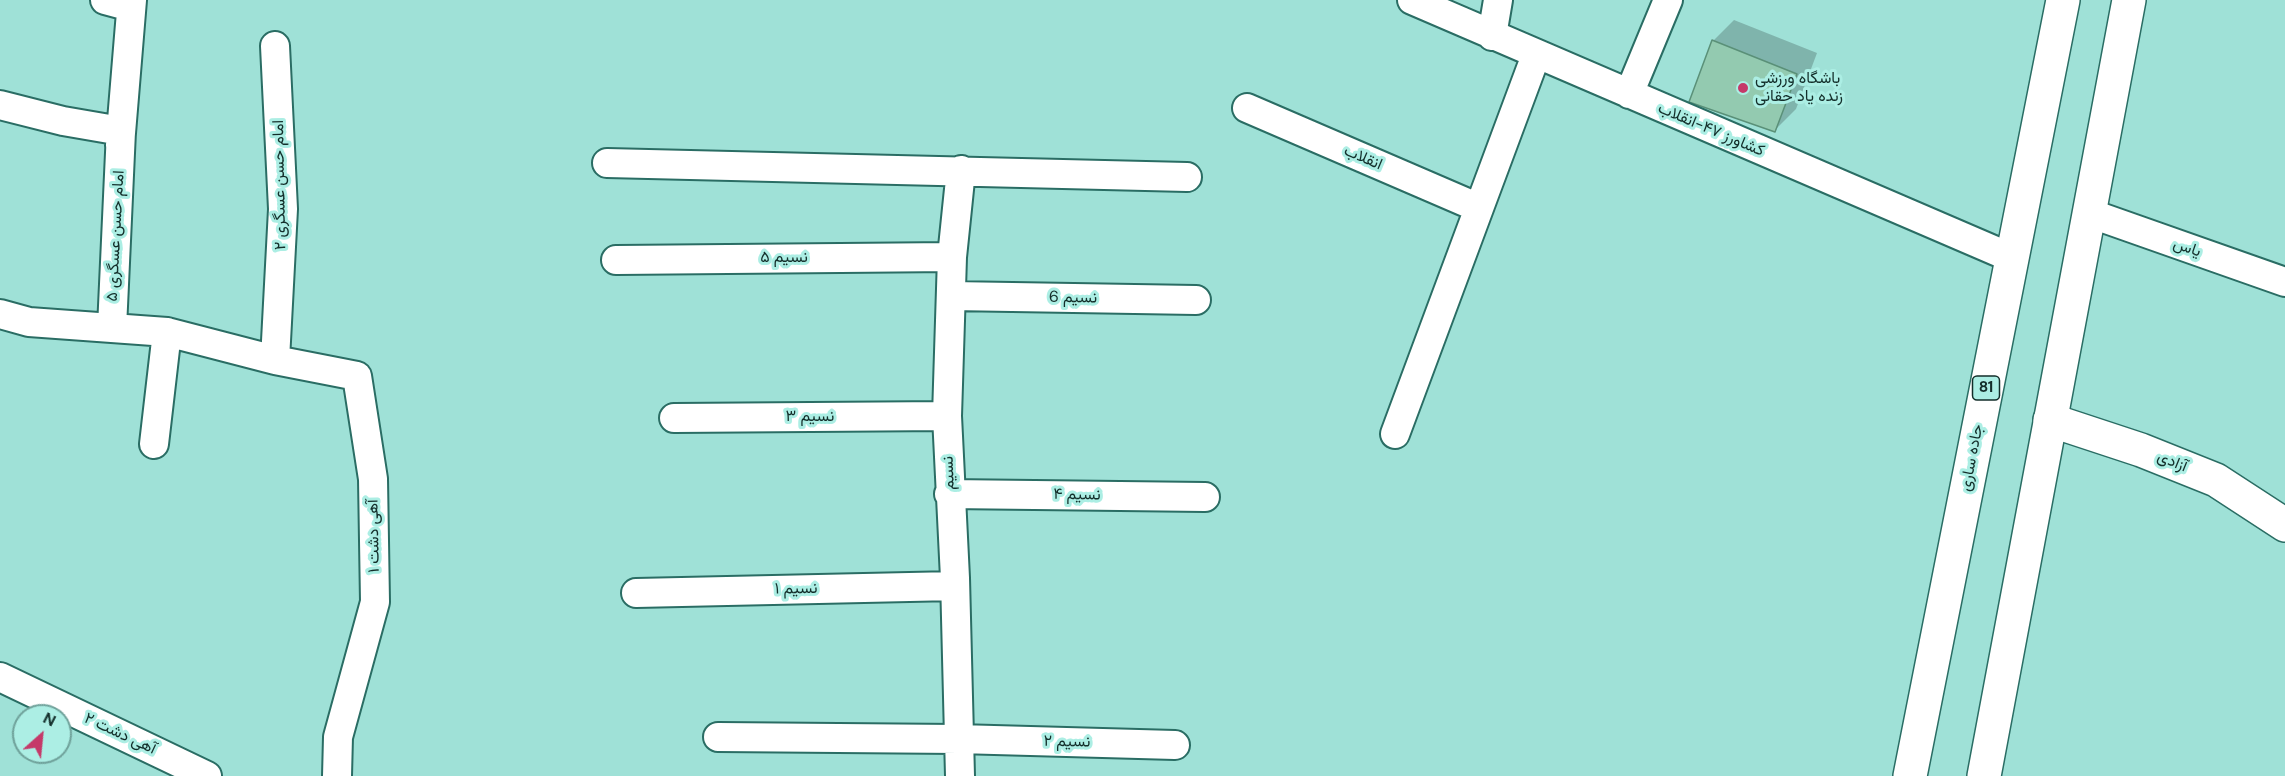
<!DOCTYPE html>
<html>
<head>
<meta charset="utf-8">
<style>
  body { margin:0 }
  #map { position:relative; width:2285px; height:776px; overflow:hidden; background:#9fe1d7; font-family:"DM Sans",sans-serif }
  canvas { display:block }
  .north { position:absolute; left:12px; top:704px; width:60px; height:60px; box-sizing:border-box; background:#aceee4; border:2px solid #6fa19a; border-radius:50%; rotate:27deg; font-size:16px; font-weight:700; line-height:24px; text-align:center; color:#132e2a }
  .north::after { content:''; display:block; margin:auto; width:21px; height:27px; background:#c53969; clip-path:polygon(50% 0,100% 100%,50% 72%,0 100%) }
</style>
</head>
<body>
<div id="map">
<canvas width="2285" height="776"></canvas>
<div class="north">N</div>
</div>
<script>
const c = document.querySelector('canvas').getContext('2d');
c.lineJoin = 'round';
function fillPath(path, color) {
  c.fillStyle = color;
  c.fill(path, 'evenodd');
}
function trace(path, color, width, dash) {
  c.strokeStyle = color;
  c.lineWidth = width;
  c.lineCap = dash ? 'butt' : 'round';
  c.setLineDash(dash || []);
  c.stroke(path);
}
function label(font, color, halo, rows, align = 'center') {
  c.font = font + ' "DM Sans",Vazirmatn,sans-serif';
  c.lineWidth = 6;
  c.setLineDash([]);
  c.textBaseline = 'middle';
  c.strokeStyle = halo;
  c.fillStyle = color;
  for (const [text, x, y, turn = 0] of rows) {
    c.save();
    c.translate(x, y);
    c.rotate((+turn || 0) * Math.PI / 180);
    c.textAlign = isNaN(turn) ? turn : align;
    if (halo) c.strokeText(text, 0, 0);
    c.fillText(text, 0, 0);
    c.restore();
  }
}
const shadow = new Path2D(`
  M 1734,20 L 1817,53 L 1796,109 L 1775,130 L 1713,41 Z`);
const building = new Path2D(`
  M 1712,40 L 1797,74 L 1775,132 L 1689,102 Z`);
const minor = new Path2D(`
  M 105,0 L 131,7
  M 1412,0 L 2012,258
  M 1492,36 L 1498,0
  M 1629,94 L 1668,0
  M 0,105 L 63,121 L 121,131 L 112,328
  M 1247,108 L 1479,208
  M 120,145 L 132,0
  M 607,163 L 1187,177
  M 2089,213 L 2285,282
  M 616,260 L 952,257
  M 951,296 L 1196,300
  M 0,314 L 29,322 L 167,332 L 275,360 L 357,376 L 373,479 L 375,602 L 338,737 L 337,776
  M 275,360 L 283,209 L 275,46
  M 674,418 L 947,416
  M 1395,434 L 1536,55
  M 154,444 L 167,332
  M 949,494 L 1205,497
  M 636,593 L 955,586
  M 0,677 L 207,776
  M 718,737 L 958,739 L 1175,745
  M 960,776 L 955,578 L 947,416 L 952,257 L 961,170`);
const tertiary = new Path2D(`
  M 2050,420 L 2141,450 L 2216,480 L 2285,525`);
const trunk = new Path2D(`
  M 1910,776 L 2063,0
  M 1984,776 L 2129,0`);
const markers = [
  [1743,88,6,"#c53969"]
];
const shields = [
  [1986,388,27]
];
const shieldNames = [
  ["81",1986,388]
];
const poiNames = [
  ["باشگاه ورزشی",1755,79],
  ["زنده یاد حقانی",1755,97]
];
const streetNames = [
  ["کشاورز ۴۷-انقلاب",1711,130,23],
  ["انقلاب",1363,158,23],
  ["امام حسن عسگری ۲",280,185,-91],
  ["امام حسن عسگری ۵",116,236,-87],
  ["یاس",2187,248,19],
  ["نسیم ۵",784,258],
  ["نسیم 6",1073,298,1],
  ["نسیم ۳",810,417],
  ["جاده ساری",1972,458,-79],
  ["آزادی",2172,462,22],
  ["نسیم",949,473,-92],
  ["نسیم ۴",1077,495,1],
  ["آهی دشت ۱",374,536,-91],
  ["نسیم ۱",796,589,-1],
  ["آهی دشت ۲",120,734,25],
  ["نسیم ۲",1067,742,1]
];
fillPath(shadow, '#0003');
fillPath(building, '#93cab0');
trace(building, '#5a9078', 1.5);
trace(minor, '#2a6d64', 32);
trace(tertiary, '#2a6d64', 36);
trace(trunk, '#2a6d64', 36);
trace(minor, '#fff', 28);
trace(tertiary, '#fff', 33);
trace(trunk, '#fff', 33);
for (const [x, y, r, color] of markers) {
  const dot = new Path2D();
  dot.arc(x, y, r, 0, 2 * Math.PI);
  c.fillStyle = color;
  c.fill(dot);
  trace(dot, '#aceee4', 2);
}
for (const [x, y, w] of shields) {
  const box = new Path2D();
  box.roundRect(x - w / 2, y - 12, w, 24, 4.5);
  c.fillStyle = '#aceee4';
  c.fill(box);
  trace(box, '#132e2a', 1.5);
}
label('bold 15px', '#132e2a', null, shieldNames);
label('16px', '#132e2a', '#aceee4', poiNames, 'left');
label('16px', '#132e2a', '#aceee4', streetNames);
</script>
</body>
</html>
